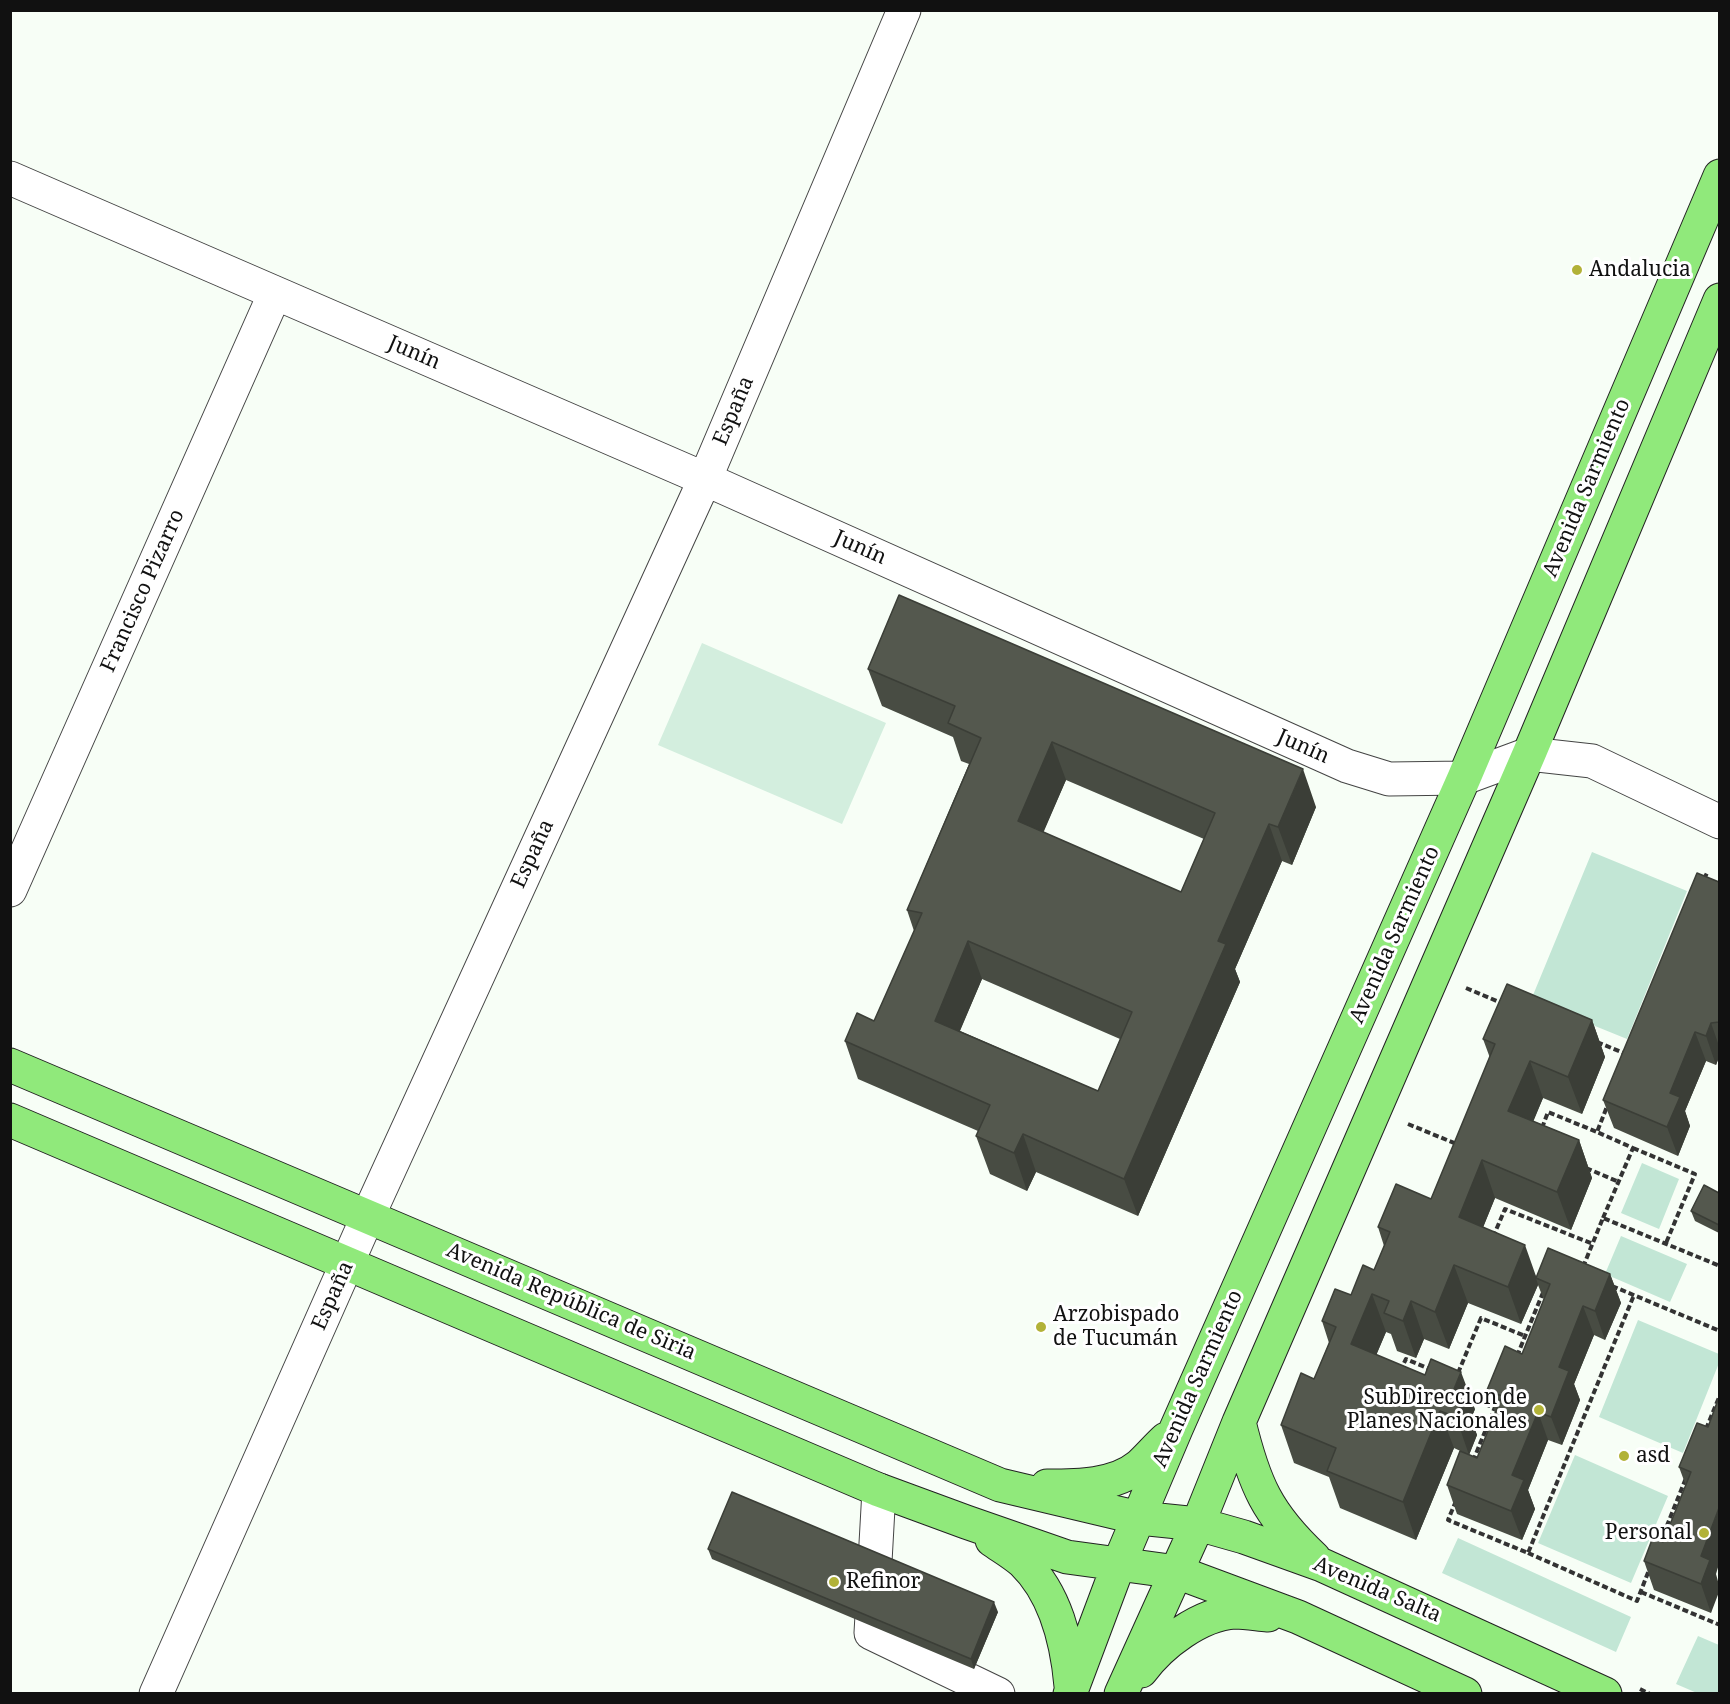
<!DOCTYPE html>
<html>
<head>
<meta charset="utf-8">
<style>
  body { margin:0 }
  #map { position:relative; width:1730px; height:1704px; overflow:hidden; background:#f7fef6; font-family:"Noto Serif",serif }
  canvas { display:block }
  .frame { position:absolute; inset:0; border:12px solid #111; pointer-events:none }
</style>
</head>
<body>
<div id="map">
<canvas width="1730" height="1704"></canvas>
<div class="frame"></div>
</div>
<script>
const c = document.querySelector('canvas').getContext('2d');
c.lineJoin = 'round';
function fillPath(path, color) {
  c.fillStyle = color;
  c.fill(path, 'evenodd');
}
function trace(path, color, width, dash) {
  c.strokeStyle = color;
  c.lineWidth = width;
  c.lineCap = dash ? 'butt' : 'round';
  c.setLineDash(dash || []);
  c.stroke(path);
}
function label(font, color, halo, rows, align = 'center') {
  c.font = font + ' "Noto Serif",serif';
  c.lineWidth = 6;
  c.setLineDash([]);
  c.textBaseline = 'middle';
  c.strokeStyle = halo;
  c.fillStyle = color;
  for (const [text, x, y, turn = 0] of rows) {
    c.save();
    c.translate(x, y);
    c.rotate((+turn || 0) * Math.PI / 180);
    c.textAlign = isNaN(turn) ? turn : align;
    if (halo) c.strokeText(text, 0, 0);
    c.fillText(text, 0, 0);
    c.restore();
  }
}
const green = new Path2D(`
  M 1592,852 L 1687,891 L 1627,1039 L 1531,1000 Z
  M 1642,1163 L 1679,1179 L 1659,1229 L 1621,1213 Z
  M 1621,1236 L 1687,1264 L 1670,1302 L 1605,1274 Z
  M 1638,1320 L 1719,1354 L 1719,1363 L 1683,1453 L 1599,1417 Z
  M 1575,1455 L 1668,1496 L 1631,1583 L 1538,1543 Z
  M 1458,1538 L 1631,1617 L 1616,1652 L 1442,1573 Z
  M 1698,1636 L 1719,1645 L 1719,1693 L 1697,1693 L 1676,1684 Z`);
const pitch = new Path2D(`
  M 702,643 L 886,723 L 842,824 L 658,745 Z`);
const path = new Path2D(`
  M 1704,879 L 1708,871
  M 1466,988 L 1504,1004
  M 1597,1042 L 1626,1054
  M 1408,1124 L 1459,1145
  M 1542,1128 L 1548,1112 L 1597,1132
  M 1633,1148 L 1695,1174 L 1666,1243
  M 1586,1168 L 1619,1182
  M 1603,1218 L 1633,1148 L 1597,1132 L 1608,1104
  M 1493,1237 L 1505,1209 L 1593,1244
  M 1583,1267 L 1603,1218 L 1720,1266
  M 1612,1286 L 1720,1331
  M 1517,1356 L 1544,1290
  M 1403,1370 L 1401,1369 L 1406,1359 L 1432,1370
  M 1458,1373 L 1481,1318 L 1525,1336
  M 1468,1397 L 1495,1408
  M 1706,1429 L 1720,1395
  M 1473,1461 L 1495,1407
  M 1456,1501 L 1448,1520 L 1528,1553 L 1634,1295
  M 1660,1543 L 1686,1478
  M 1528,1553 L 1637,1601 L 1649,1570
  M 1641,1592 L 1720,1625
  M 1640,1689 L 1650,1694`);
const minor = new Path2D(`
  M 10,178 L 705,479 L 1347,766 L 1389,779 L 1464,778 L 1529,754 L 1592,761 L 1720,822
  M 10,890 L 275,293
  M 879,1490 L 871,1633 L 998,1694
  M 156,1694 L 368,1216 L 705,479 L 904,10`);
const major = new Path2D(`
  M 10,1065 L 1000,1485 L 1139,1518 L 1198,1524 L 1244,1537 L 1322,1565 L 1605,1694
  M 10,1120 L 879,1490 L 966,1522 L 1067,1557 L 1177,1572 L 1298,1617 L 1465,1694
  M 1239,1422 C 1254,1484 1267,1514 1314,1558
  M 1047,1486 C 1077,1486 1115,1486 1139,1466 C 1148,1458 1157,1447 1166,1439
  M 992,1540 C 1002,1547 1014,1554 1023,1562 C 1056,1594 1067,1641 1071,1686
  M 1141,1671 C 1161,1644 1200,1614 1235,1612 C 1245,1612 1257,1614 1268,1615
  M 1070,1694 L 1118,1566 L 1176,1429 L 1464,778 L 1720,176
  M 1121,1694 L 1198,1524 L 1239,1422 L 1529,754 L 1720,300`);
const wall = new Path2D(`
  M 868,669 L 1316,807 L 1292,865 L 1282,861 L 1235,969 L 1240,982 L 1138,1216 L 1036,1172 L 1027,1191 L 990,1174 L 976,1136 L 978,1131 L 858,1079 L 845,1041 L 874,1021 L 914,931 L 907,910 L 969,764 L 961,761 L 953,737 L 882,706 ZM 1066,780 L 1204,839 L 1181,892 L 1043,832 ZM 982,979 L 1120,1039 L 1098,1091 L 960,1031 Z
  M 1719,882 L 1719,1057 L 1716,1065 L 1706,1061 L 1685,1111 L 1690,1126 L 1678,1156 L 1614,1128 L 1603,1100 Z
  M 1592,1020 L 1605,1057 L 1582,1114 L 1543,1098 L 1533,1121 L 1579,1140 L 1592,1178 L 1571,1230 L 1495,1198 L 1483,1227 L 1536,1276 L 1610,1274 L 1621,1303 L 1605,1340 L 1594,1335 L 1574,1384 L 1580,1400 L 1562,1445 L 1548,1440 L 1528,1490 L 1535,1509 L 1522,1540 L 1457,1514 L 1447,1485 L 1469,1455 L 1454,1448 L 1416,1540 L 1340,1508 L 1329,1477 L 1294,1463 L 1281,1425 L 1314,1379 L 1329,1343 L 1322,1321 L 1351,1295 L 1374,1270 L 1384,1246 L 1378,1227 L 1431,1199 L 1490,1058 L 1483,1039 ZM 1538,1285 L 1544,1300 L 1522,1354 L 1487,1390 L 1495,1412 L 1477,1458 L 1469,1455 L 1477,1435 L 1471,1419 L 1475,1409 L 1376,1355 L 1386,1332 L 1391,1334 L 1397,1351 L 1416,1358 L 1424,1339 L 1449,1349 L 1468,1303 L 1521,1324 Z
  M 1719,1193 L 1719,1233 L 1695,1221 L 1691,1211 Z
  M 1708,1427 L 1716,1574 L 1711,1613 L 1654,1590 L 1644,1561 L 1663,1542 L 1686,1486 L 1679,1467 Z
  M 708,1549 L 998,1612 L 974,1669 L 712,1559 Z`);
const shadedWall = new Path2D(`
  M 1052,742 L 1066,780 L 1032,859 L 1018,821 Z
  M 1303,769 L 1316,807 L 1292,865 L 1278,827 Z
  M 1269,824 L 1282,861 L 1235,969 L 1240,982 L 1138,1216 L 1124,1179 L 1218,941 Z
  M 968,941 L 982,979 L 948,1058 L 935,1021 Z
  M 1592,1020 L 1605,1057 L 1582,1114 L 1568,1077 Z
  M 1711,1023 L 1719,1046 L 1719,1057 L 1716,1065 L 1706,1036 Z
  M 1695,1032 L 1706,1061 L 1685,1111 L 1690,1126 L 1678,1156 L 1667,1127 L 1670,1093 Z
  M 1530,1061 L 1543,1098 L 1522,1149 L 1508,1111 Z
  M 1023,1134 L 1036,1172 L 1027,1191 L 1014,1153 Z
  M 1579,1140 L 1592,1178 L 1571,1230 L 1557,1192 Z
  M 1482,1160 L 1495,1198 L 1472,1255 L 1459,1217 Z
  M 1525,1245 L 1537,1279 L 1536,1278 L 1538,1285 L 1521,1324 L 1508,1287 Z
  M 1454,1265 L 1468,1303 L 1449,1349 L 1435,1312 Z
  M 1610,1274 L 1621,1303 L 1605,1340 L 1595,1311 Z
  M 1372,1294 L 1386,1332 L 1365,1382 L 1351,1344 Z
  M 1411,1301 L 1424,1339 L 1416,1358 L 1403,1321 Z
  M 1583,1306 L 1594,1335 L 1574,1384 L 1580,1400 L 1562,1445 L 1551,1417 L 1559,1367 Z
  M 1461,1372 L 1475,1409 L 1471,1419 L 1477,1435 L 1469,1455 L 1456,1417 L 1454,1389 Z
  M 1440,1411 L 1454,1448 L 1416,1540 L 1403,1502 Z
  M 1538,1412 L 1548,1440 L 1528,1490 L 1535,1509 L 1522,1540 L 1511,1511 L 1512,1475 Z
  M 1719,1508 L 1719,1564 L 1716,1574 L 1719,1585 L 1719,1592 L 1711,1613 L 1701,1584 L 1701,1556 Z
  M 994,1602 L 998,1612 L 974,1669 L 971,1659 Z`);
const building = new Path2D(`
  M 899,595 L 1303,769 L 1278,827 L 1269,824 L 1218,941 L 1226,944 L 1124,1179 L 1023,1134 L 1014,1153 L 976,1136 L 990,1105 L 845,1041 L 857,1013 L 874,1021 L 922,913 L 907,910 L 981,738 L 948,723 L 955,706 L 868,669 ZM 1052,742 L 1215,813 L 1181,892 L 1018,821 ZM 968,941 L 1132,1012 L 1098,1091 L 935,1021 Z
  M 1697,873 L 1719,882 L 1719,1022 L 1711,1023 L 1706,1036 L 1695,1032 L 1670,1093 L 1680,1097 L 1667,1127 L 1603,1100 Z
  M 1507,984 L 1592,1020 L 1568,1077 L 1530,1061 L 1508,1111 L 1579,1140 L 1557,1192 L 1482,1160 L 1459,1217 L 1525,1245 L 1508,1287 L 1454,1265 L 1435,1312 L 1411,1301 L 1403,1321 L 1384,1313 L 1389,1301 L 1372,1294 L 1351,1344 L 1425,1375 L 1431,1359 L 1461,1372 L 1454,1389 L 1463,1398 L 1456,1417 L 1440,1411 L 1403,1502 L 1327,1471 L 1336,1448 L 1281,1425 L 1301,1373 L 1314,1379 L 1336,1327 L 1322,1321 L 1335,1289 L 1351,1295 L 1363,1265 L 1374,1270 L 1390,1232 L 1378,1227 L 1396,1184 L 1431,1199 L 1495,1044 L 1483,1039 Z
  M 1704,1185 L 1719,1193 L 1719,1225 L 1691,1211 Z
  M 1548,1248 L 1610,1274 L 1595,1311 L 1583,1306 L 1559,1367 L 1569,1371 L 1551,1417 L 1538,1412 L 1512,1475 L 1524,1480 L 1511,1511 L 1447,1485 L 1460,1451 L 1477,1458 L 1502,1396 L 1487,1390 L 1505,1346 L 1522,1354 L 1550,1284 L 1536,1278 Z
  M 1719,1397 L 1719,1508 L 1701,1556 L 1710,1560 L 1701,1584 L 1644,1561 L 1653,1537 L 1663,1542 L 1691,1472 L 1679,1467 L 1697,1423 L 1708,1427 Z
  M 732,1492 L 994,1602 L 971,1659 L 708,1549 Z`);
const markers = [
  [1577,270,6,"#b2b238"],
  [1041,1327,6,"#b2b238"],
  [1539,1410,6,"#b2b238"],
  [1624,1456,6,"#b2b238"],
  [1704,1533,6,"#b2b238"],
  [834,1582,6,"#b2b238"]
];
const poiNames = [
  ["Andalucia",1589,270],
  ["Arzobispado",1053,1315],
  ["de Tucumán",1053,1339],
  ["SubDireccion de",1527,1398,"right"],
  ["Planes Nacionales",1527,1422,"right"],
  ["asd",1636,1456],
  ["Personal",1692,1533,"right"],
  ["Refinor",846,1582]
];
const streetNames = [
  ["Junín",414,353,23],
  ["España",734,411,-67],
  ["Avenida Sarmiento",1587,488,-67],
  ["Junín",860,548,24],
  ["Francisco Pizarro",143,591,-66],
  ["Junín",1303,747,24],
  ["España",533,854,-65],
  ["Avenida Sarmiento",1395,935,-66],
  ["España",333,1296,-66],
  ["Avenida República de Siria",571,1302,23],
  ["Avenida Sarmiento",1198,1379,-66],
  ["Avenida Salta",1377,1590,23]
];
fillPath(green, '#c2e6d5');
fillPath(pitch, '#d3eede');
trace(minor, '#444', 35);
trace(major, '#222', 35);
trace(path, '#333', 4, [6, 3]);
trace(minor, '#fff', 33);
trace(major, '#90e97b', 33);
fillPath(wall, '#484c43');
fillPath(shadedWall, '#3b3e37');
fillPath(building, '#54584e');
trace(building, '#3b3e37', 1.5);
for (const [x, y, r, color] of markers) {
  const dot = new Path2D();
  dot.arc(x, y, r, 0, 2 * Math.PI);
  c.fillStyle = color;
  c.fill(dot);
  trace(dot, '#fff', 2);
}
label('21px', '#111', '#fff', poiNames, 'left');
label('21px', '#111', '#fff', streetNames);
</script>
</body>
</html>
